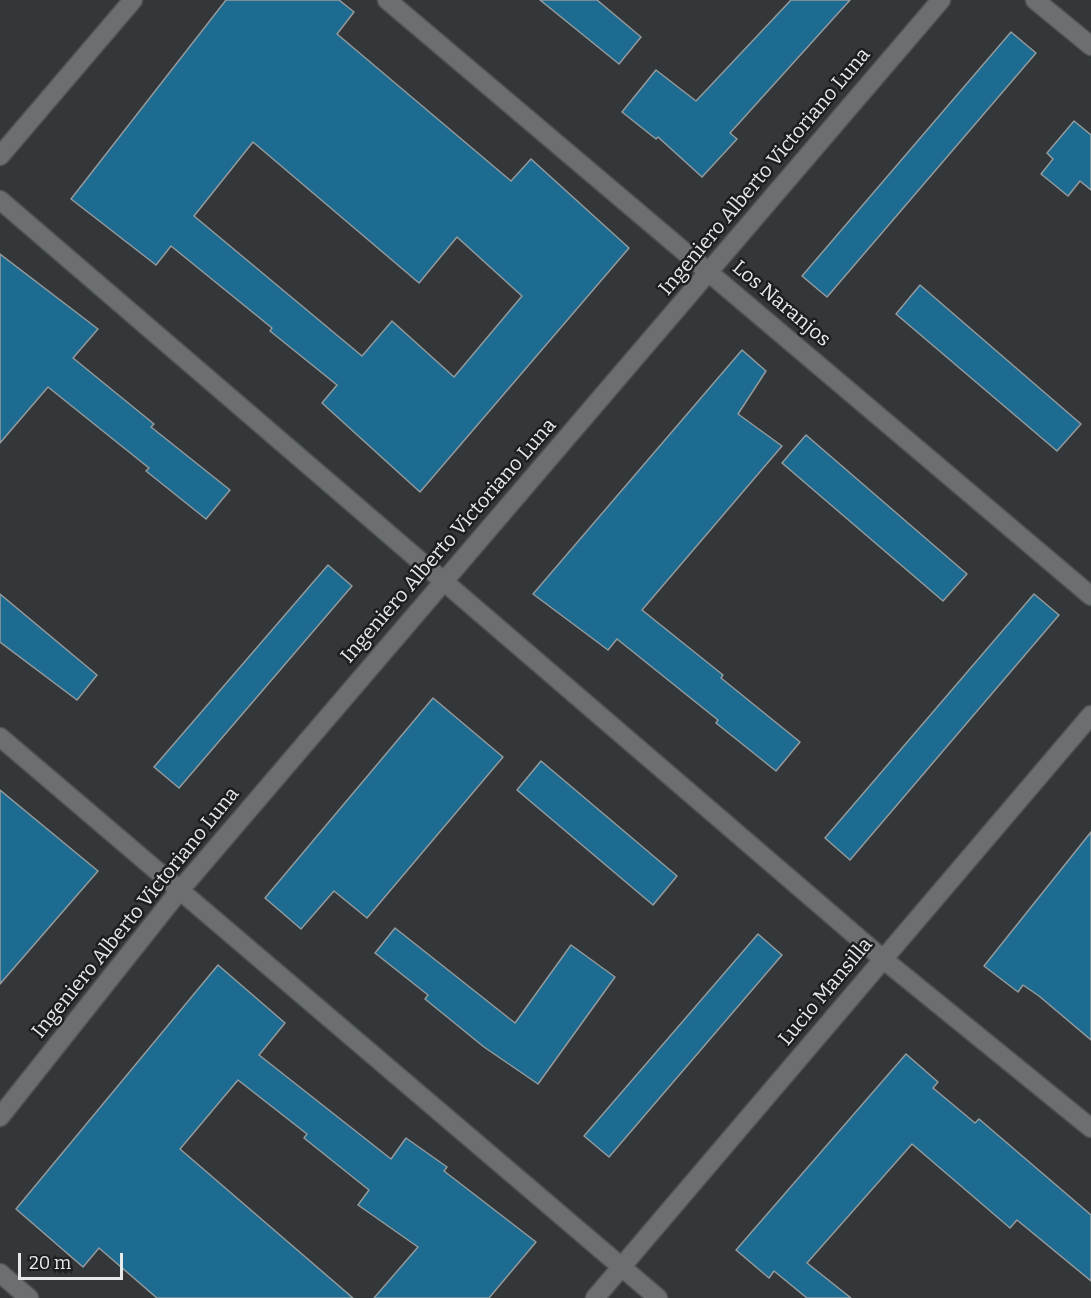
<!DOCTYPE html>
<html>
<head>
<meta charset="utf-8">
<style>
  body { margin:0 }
  #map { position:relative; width:1091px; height:1298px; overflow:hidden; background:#333739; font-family:Bitter,serif }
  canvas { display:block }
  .scale { position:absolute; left:18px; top:1253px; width:105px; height:27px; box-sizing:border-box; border:3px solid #e7eaeb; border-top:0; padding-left:8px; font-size:18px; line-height:21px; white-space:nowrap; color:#e7eaeb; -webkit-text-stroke:4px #1c1e1f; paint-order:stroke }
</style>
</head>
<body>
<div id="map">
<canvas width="1091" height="1298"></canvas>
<div class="scale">20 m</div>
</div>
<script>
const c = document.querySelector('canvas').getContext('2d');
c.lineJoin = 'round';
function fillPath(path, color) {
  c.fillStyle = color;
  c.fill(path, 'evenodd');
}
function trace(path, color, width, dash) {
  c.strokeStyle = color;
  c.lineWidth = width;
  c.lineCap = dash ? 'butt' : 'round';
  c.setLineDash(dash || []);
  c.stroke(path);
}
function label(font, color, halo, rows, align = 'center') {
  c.font = font + ' Bitter,serif';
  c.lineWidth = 5;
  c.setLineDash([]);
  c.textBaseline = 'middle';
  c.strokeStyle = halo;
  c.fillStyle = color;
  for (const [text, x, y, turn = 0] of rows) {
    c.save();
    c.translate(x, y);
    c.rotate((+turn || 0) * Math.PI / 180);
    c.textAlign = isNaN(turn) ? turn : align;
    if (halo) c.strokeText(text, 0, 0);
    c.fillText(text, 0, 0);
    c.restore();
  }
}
const building = new Path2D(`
  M 226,0 L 339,0 L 354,12 L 337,34 L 511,181 L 531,159 L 629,248 L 420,492 L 322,403 L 337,385 L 270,331 L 272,328 L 171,246 L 156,265 L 71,199 ZM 253,142 L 419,283 L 457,237 L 522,296 L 454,377 L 392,321 L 362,356 L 194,216 Z
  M 540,0 L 597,0 L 641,37 L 619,64 Z
  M 791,0 L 850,0 L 730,133 L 737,139 L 702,177 L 658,137 L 656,139 L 622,112 L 656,70 L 696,101 Z
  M 1011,32 L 1036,53 L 827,297 L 802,276 Z
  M 1074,121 L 1091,135 L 1091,190 L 1080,181 L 1068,196 L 1041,174 L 1053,159 L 1047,153 Z
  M 0,254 L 98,329 L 73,358 L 154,424 L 151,427 L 230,490 L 206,519 L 146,471 L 149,468 L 48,387 L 0,443 Z
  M 920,285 L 1081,424 L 1057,451 L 896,314 Z
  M 742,350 L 766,371 L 738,414 L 782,446 L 642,610 L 723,675 L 721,678 L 800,742 L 776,771 L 716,723 L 718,720 L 617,639 L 608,650 L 533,594 Z
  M 806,435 L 967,574 L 943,601 L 782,463 Z
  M 328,565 L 352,586 L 179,788 L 154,767 Z
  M 0,594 L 97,675 L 77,700 L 0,642 Z
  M 1034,594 L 1059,615 L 850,860 L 825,838 Z
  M 433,698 L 503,757 L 367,918 L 334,891 L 301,929 L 265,898 Z
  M 541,761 L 677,876 L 653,905 L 517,790 Z
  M 0,790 L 98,871 L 0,984 Z
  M 1091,832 L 1091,1040 L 1039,996 L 1023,985 L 1018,992 L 984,966 Z
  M 395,928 L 515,1023 L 571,945 L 615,977 L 538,1084 L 484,1047 L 425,999 L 428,995 L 375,953 Z
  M 758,934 L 782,955 L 609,1157 L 584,1136 Z
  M 218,965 L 285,1023 L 259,1055 L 391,1159 L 406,1138 L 447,1167 L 444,1171 L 536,1242 L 489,1298 L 374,1298 L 418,1247 L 358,1205 L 369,1190 L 304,1138 L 307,1134 L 238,1080 L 180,1149 L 353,1298 L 157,1298 L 99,1248 L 83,1267 L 16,1209 Z
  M 906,1054 L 938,1082 L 933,1088 L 975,1123 L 979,1119 L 1091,1215 L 1091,1281 L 1017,1220 L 1010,1228 L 912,1144 L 807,1263 L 851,1298 L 807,1298 L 774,1271 L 769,1278 L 736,1250 Z`);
const minor = new Path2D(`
  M 387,0 L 1091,596
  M 1035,0 L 1091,46
  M 0,156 L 133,0
  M 0,200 L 883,959 L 1091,1128
  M 0,737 L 658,1298
  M 0,1117 L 180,890 L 941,0
  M 0,1273 L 29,1298
  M 595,1298 L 1091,715`);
const streetNames = [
  ["Ingeniero Alberto Victoriano Luna",765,172,-50],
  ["Los Naranjos",781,304,40],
  ["Ingeniero Alberto Victoriano Luna",449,541,-49],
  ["Ingeniero Alberto Victoriano Luna",136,913,-51],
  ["Lucio Mansilla",826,992,-50]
];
fillPath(building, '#1d6b90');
trace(building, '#959a9c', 1.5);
trace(minor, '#505355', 21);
trace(minor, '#6b6f72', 18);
label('20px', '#e7eaeb', '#1c1e1f', streetNames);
</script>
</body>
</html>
